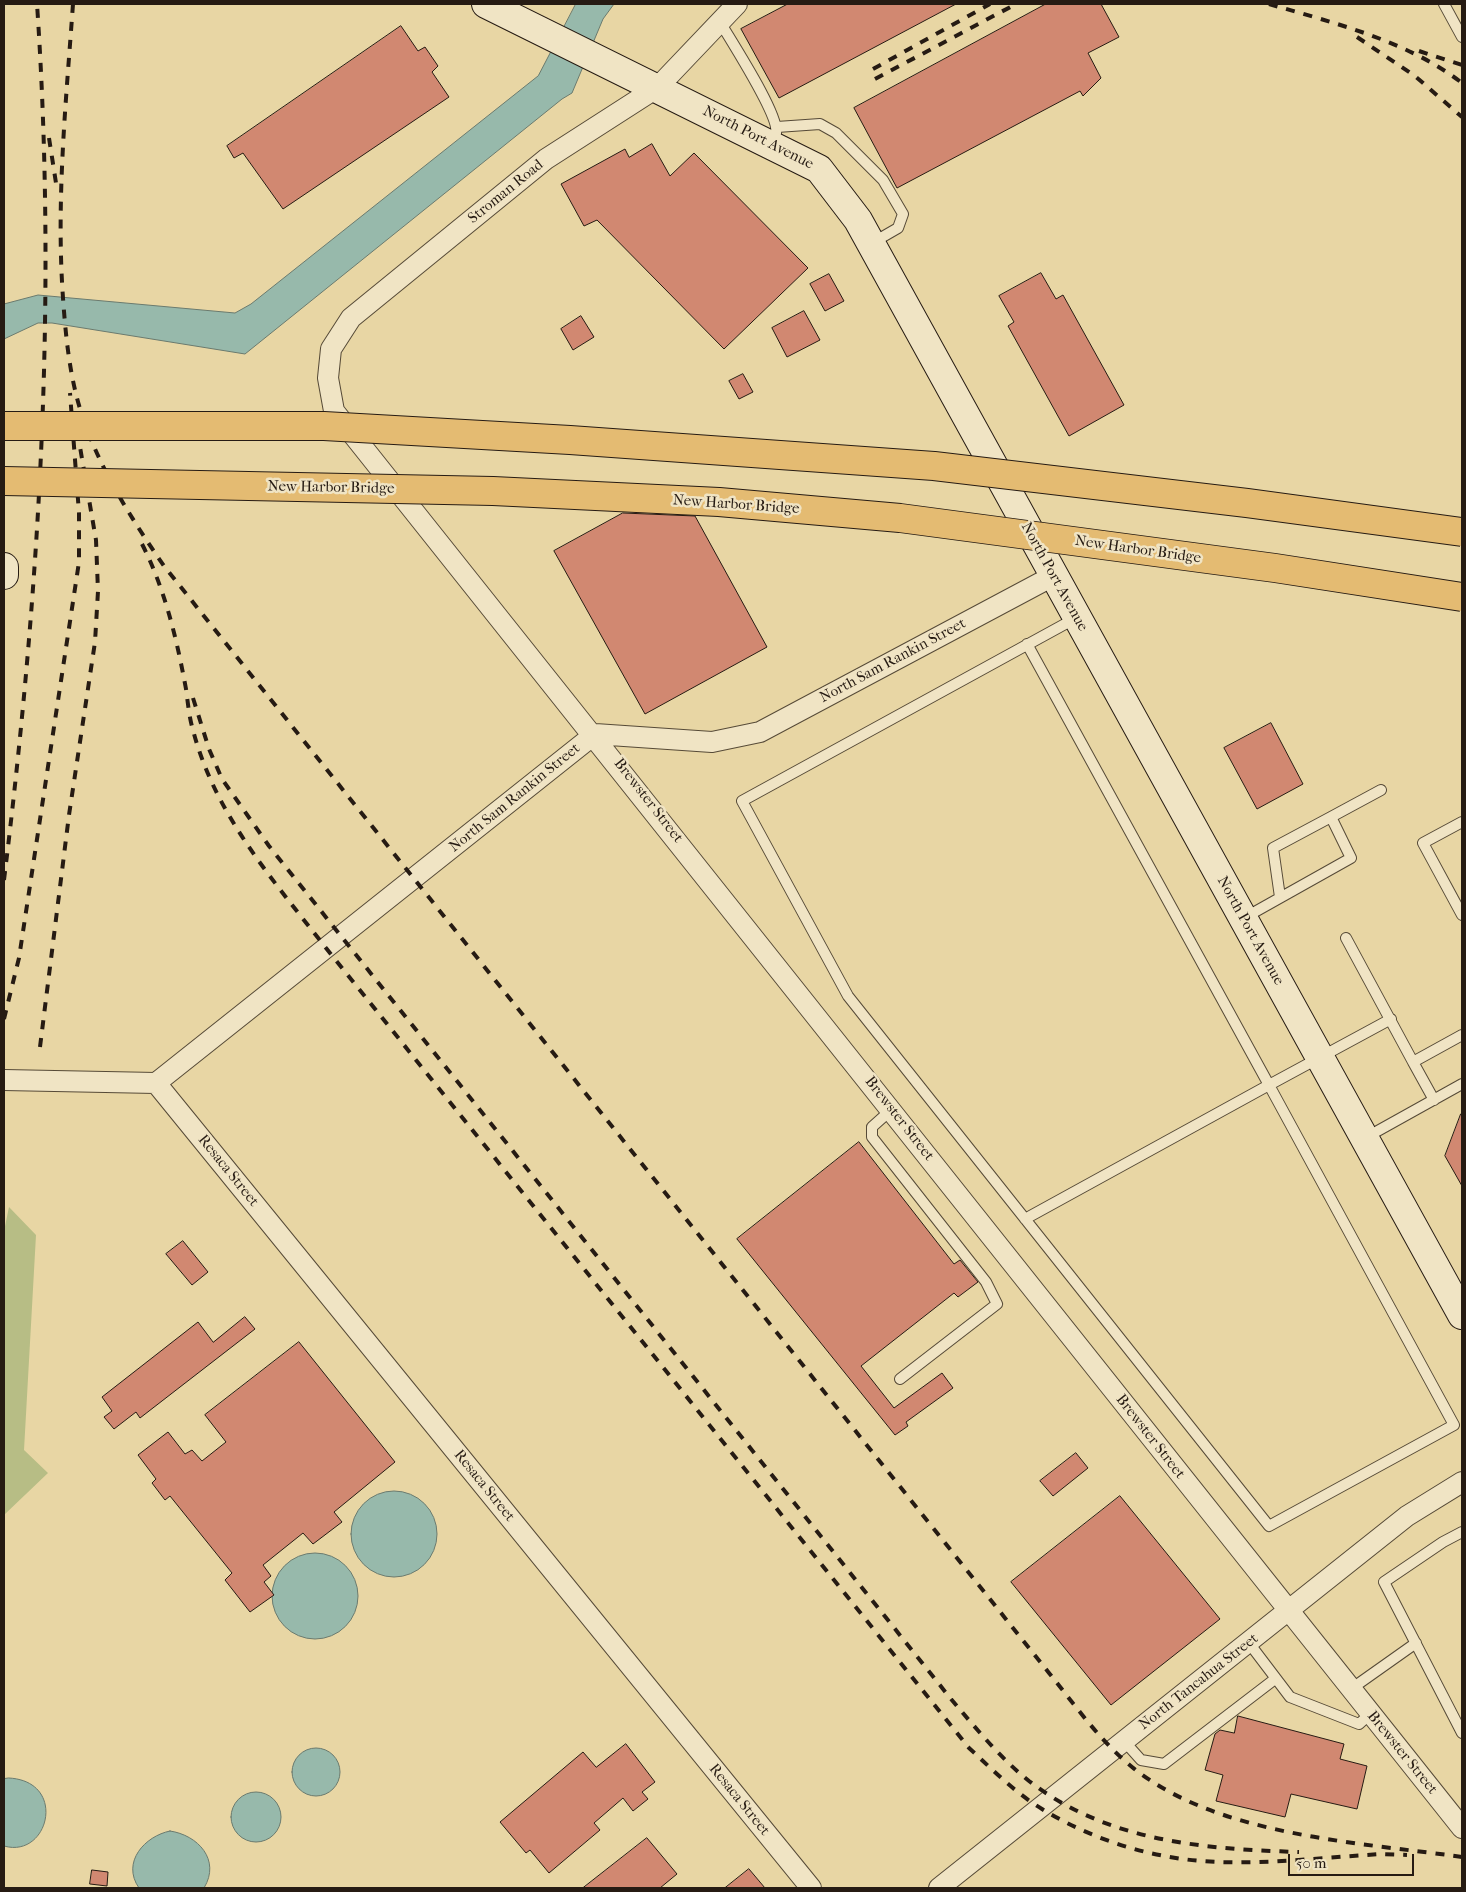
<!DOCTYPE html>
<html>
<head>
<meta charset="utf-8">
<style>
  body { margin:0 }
  #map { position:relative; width:1466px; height:1892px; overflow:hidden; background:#e8d6a4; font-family:"IM FELL French Canon",serif }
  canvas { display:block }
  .frame { position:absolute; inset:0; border:5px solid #261b13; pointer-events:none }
  .scale { position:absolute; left:1288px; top:1854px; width:126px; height:22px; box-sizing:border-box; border:2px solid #261b13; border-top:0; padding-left:6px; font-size:15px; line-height:18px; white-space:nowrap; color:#261b13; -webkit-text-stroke:4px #f0e4c4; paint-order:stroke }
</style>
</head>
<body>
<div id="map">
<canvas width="1466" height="1892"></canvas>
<div class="frame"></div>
<div class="scale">50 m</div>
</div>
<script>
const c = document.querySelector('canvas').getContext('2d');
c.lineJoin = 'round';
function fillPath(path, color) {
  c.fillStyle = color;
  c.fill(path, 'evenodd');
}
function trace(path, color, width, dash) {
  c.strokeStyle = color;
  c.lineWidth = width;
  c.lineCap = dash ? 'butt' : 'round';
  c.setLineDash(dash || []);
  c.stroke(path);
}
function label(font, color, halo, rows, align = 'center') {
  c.font = font + ' "IM FELL French Canon",serif';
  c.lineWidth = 5;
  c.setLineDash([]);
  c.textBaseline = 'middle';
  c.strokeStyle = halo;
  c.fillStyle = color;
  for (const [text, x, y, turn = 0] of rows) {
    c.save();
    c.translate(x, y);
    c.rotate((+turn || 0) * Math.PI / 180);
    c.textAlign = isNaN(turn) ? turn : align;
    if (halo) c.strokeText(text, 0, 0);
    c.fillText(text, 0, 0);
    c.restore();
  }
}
const green = new Path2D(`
  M 9,1207 L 36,1235 L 24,1450 L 48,1473 L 4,1515 L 4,1231 Z`);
const water = new Path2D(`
  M 576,4 L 614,4 L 603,19 L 572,93 L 562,99 L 245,354 L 52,323 L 38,323 L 4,339 L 4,304 L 38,295 L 235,313 L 251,304 L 538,76 Z
  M351 1534a43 43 0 1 1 86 0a43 43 0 1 1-86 0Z
  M272 1596a43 43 0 1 1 86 0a43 43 0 1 1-86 0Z
  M292 1772a24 24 0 1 1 48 0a24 24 0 1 1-48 0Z
  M 9,1778 C 68,1781 49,1859 4,1846 L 4,1779 Z
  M231 1817a25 25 0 1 1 50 0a25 25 0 1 1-50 0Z
  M 170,1831 C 198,1835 221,1860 204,1888 L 139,1888 C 121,1862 145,1836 170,1831 Z`);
const building = new Path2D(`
  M 788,4 L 956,4 L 779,98 L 741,29 Z
  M 1046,4 L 1101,4 L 1119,37 L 1088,53 L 1101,78 L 1083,96 L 1080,91 L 897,188 L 854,108 Z
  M 401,26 L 418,51 L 425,47 L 438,66 L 432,72 L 449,97 L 283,209 L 243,153 L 234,158 L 227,146 Z
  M 652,144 L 670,176 L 694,153 L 808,268 L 724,349 L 597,220 L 584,226 L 561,184 L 625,149 L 629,157 Z
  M 1041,273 L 1056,299 L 1063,295 L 1124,405 L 1069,436 L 1008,326 L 1014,322 L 999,296 Z
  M 829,274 L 844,301 L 825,311 L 810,284 Z
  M 804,311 L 820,340 L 787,357 L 772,328 Z
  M 581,316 L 594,337 L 573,350 L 561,329 Z
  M 743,374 L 753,392 L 739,399 L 729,381 Z
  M 623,513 L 695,516 L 767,647 L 645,714 L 554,551 Z
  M 1271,723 L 1303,784 L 1257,809 L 1224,748 Z
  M 1461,1114 L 1462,1114 L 1462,1186 L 1445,1156 Z
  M 859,1142 L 954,1264 L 960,1260 L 978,1282 L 958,1297 L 954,1293 L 861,1366 L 894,1408 L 942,1373 L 953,1388 L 906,1422 L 908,1426 L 895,1435 L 737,1239 Z
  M 183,1241 L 208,1272 L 192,1285 L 166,1254 Z
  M 245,1317 L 255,1329 L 140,1418 L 136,1412 L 114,1429 L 104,1417 L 112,1411 L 102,1397 L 198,1322 L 213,1342 Z
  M 299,1342 L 395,1462 L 334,1512 L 342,1522 L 313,1544 L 303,1533 L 263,1565 L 271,1576 L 264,1582 L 274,1595 L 250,1612 L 225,1580 L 232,1573 L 170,1496 L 165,1500 L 152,1483 L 156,1479 L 138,1455 L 168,1432 L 185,1454 L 192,1450 L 202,1461 L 226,1442 L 205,1415 Z
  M 1076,1453 L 1088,1468 L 1053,1496 L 1040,1481 Z
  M 1120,1496 L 1220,1619 L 1111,1705 L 1011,1582 Z
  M 1238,1716 L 1344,1744 L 1340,1759 L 1367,1766 L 1357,1809 L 1291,1794 L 1285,1817 L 1216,1801 L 1223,1775 L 1205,1770 L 1215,1734 L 1220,1730 L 1234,1733 Z
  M 626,1744 L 655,1782 L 642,1792 L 648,1799 L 633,1811 L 623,1798 L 594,1823 L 600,1830 L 549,1873 L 530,1850 L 526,1853 L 500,1822 L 583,1752 L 596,1767 Z
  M 647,1838 L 677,1874 L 660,1888 L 583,1888 Z
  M 749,1869 L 765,1888 L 725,1888 Z
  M 92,1870 L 108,1872 L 107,1886 L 90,1884 Z`);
const lane = new Path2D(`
  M 1444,4 L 1462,37
  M 720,22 C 731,41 780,116 776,133
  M 777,127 L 820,124 L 836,133 L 883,180 L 903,214 L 898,228 L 872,243
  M 1076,618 L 742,801 L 848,996 L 1269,1526 L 1454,1425 L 1269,1085 L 1391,1019
  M 1331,817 L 1381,790
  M 1462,822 L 1423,843 L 1462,915
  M 1244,918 L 1351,858 L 1331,817 L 1273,848 L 1280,897
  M 1346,938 L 1413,1062 L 1462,1035
  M 1413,1062 L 1434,1100
  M 891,1110 L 872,1127 L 872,1137 L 986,1282 L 997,1304 L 900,1379
  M 1365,1138 L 1462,1084
  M 1025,1219 L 1269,1085 L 1027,644
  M 1462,1532 L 1443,1542 L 1384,1582 L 1462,1733
  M 1249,1643 L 1290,1697 L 1359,1724 L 1370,1714
  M 1351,1689 L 1416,1643
  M 1124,1741 L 1141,1760 L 1164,1764 L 1275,1679`);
const street = new Path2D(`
  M 737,4 L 658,87 L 546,159 L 351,318 L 331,349 L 328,378 L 334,411 C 713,881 1083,1358 1462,1828
  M 4,1080 L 156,1083 L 595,734 L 712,742 L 760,732 L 1053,576
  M 156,1083 L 811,1888
  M 939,1888 L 1407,1516 L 1462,1482`);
const secondary = new Path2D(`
  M 486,4 L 819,169 L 858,220 L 1462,1315
  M 4,567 L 4,575`);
const rail = new Path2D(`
  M 73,4 C 66,102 56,200 63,298 C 66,340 70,381 84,421 C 102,473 133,521 164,566 L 1049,1673 C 1075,1705 1100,1741 1132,1767 C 1217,1836 1357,1842 1462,1857
  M 1269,4 C 1334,23 1408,41 1462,83
  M 1357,37 L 1415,76 L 1462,117
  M 1419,51 L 1462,65
  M 873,69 L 990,4
  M 875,79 L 1016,4
  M 49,138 L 56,183
  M 142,544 C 165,589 177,640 186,689 C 188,703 189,717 193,730 C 215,815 273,880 326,948 L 969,1748 C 992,1769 1014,1792 1042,1809 C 1094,1841 1157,1860 1218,1862 C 1272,1864 1328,1857 1382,1854 L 1407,1855
  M 193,698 L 209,749 L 222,779 L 269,846 L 951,1699 C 975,1727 999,1757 1029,1781 C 1108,1842 1204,1849 1299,1852
  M 4,880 C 40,587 57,298 37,4
  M 4,1019 L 19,958 L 79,562 L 79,513 L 70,393
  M 40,1047 L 69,815 L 95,642 L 98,591 L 96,540 L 80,447`);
const highwayBridge = new Path2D(`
  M 4,426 L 324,426 L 570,440 L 934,466 L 1247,503 L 1462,532
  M 4,481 L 493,491 L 719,502 L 900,518 L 1275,568 L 1462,597`);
const streetNames = [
  ["North Port Avenue",758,138,27],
  ["Stroman Road",506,192,-39],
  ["New Harbor Bridge",331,488,1],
  ["New Harbor Bridge",736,505,4],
  ["New Harbor Bridge",1138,550,8],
  ["North Port Avenue",1054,577,61],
  ["North Sam Rankin Street",893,661,-28],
  ["North Sam Rankin Street",515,798,-39],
  ["Brewster Street",648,801,52],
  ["North Port Avenue",1250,931,61],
  ["Brewster Street",899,1119,52],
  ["Resaca Street",228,1171,51],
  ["Brewster Street",1150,1437,52],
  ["Resaca Street",484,1486,51],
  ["North Tancahua Street",1199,1682,-38],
  ["Brewster Street",1402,1753,51],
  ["Resaca Street",739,1800,51]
];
fillPath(green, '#b7bd85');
fillPath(water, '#97b9ab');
trace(water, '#6a7a6e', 1);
fillPath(building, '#d18871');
trace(building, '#261b13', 1);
trace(lane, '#564a37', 12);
trace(street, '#564a37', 22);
trace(secondary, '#261b13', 30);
trace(lane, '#f0e4c4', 10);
trace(street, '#f0e4c4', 20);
trace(secondary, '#f0e4c4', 28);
trace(rail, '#261b13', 4, [9, 9]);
trace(highwayBridge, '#261b13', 30, []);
trace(highwayBridge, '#e4bb72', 28);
label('15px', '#261b13', '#f0e4c4', streetNames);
</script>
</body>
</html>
